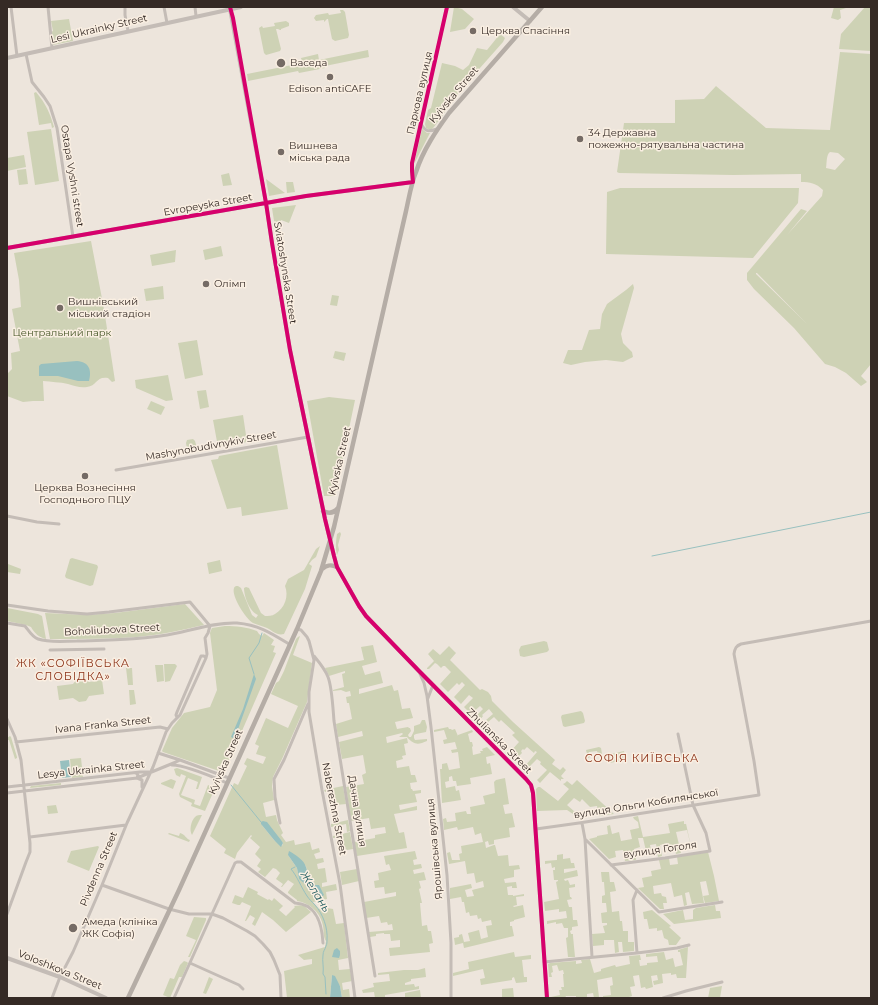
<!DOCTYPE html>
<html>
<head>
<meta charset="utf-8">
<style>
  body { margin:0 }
  #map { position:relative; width:878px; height:1005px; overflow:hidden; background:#ede5dc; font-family:Montserrat,sans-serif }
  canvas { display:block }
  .frame { position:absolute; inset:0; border:8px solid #352a25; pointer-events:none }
</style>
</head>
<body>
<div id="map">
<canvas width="878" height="1005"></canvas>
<div class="frame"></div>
</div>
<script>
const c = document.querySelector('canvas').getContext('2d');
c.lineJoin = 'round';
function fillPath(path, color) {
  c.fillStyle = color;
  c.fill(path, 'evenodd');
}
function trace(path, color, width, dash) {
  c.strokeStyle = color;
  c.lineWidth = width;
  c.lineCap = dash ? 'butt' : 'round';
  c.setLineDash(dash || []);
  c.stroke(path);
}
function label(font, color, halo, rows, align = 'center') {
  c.font = font + ' Montserrat,sans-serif';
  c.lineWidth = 3;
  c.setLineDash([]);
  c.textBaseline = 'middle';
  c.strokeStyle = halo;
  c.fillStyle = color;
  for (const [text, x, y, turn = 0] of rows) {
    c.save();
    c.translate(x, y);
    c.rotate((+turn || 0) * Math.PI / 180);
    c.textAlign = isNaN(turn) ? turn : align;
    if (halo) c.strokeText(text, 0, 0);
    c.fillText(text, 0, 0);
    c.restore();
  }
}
const green = new Path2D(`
  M 454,7 L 462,9 L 474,19 L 465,29 L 450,32 Z
  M 834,7 L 849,7 L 840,10 L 841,18 L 838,20 L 831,18 Z
  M 865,7 L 871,7 L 871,51 L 839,49 L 841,34 Z
  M 340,10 L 343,10 L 345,12 L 349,35 L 348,38 L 335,41 L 332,39 L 328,19 L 327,19 L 324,22 L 324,20 L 316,21 L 314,18 L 316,15 L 328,13 L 329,15 L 341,13 Z
  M 69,19 L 73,41 L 53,45 L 51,32 L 53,31 L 51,21 Z
  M 286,21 L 289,23 L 289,26 L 281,29 L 281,30 L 280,30 L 278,29 L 276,29 L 281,49 L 280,51 L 266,55 L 264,53 L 259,28 L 262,26 L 263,28 L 275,26 L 274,23 Z
  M 500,34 L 505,38 L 503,42 L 464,86 L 434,127 L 431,130 L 428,129 L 426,128 L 425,124 L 428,110 L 431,108 L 442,63 L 455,66 L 463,70 L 469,65 L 477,48 L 487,50 Z
  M 368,50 L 369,57 L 325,66 L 325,68 L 299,73 L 298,71 L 248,81 L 247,74 L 302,63 L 301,58 L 318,54 L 319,60 Z
  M 840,52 L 871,54 L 871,364 L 861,376 L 867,382 L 861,386 L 846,373 L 835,367 L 825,364 L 794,328 L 754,289 L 747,280 L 747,273 L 801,209 L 807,211 L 787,235 L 822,196 L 823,190 C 816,183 810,182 801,182 L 801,174 L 733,175 L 619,173 L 617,172 L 624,123 L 675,123 L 675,100 L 704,99 L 716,86 L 766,128 L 830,130 ZM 830,152 L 838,153 L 845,159 L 835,170 L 826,168 C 827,163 826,155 830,152 ZM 756,273 L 757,273 L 807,324 L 756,274 Z
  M 36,92 C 46,104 50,113 54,127 L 52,128 L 51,123 L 39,125 L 34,93 Z
  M 51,129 L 59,181 L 35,185 L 27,132 Z
  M 422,129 L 427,133 L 430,133 L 414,164 Z
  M 24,155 L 26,167 L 7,171 L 7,158 Z
  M 26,169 L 28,184 L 19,185 L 17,170 Z
  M 229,173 L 232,185 L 223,186 L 221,175 Z
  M 266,179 L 285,193 L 269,196 Z
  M 286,182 L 293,182 L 295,192 L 287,193 Z
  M 620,188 L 799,188 L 798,203 L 753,258 L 606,254 L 607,192 Z
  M 296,205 L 289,223 L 281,220 L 276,234 L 272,208 Z
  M 91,241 L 104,309 L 115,381 L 112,382 L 108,378 C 96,376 97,386 87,387 C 80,388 75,386 68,384 C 60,382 51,382 43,381 L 44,401 L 33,401 L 23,402 L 7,396 L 7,374 L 12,369 L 11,353 L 20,351 L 12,309 L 21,307 L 19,280 L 14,253 Z
  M 221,246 L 223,256 L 205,260 L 203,250 Z
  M 176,250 L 175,262 L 152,266 L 150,255 Z
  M 633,284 L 634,288 L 621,334 L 623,343 L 632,352 L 633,357 L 623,362 L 606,360 L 585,362 L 571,365 L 563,363 L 568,350 L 582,350 L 589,330 L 600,329 L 602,314 L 607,304 L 626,290 Z
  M 163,286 L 164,299 L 146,301 L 144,289 Z
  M 332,295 L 339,296 L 337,306 L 330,305 Z
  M 197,340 L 203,375 L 185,379 L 178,343 Z
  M 335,351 L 346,353 L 344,361 L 333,358 Z
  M 168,375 L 173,400 L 166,401 L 136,388 L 135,380 Z
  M 206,390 L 209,407 L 200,409 L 197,391 Z
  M 329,397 L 355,400 L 335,496 L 324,496 L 307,401 Z
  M 151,401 L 165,407 L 161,415 L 147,409 Z
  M 243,415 L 247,442 L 218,447 L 213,420 Z
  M 193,439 L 195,441 L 197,448 L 187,449 L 186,443 L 187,440 Z
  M 277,445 L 288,509 L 242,516 L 241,507 L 227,509 L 211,460 L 218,459 L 219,456 Z
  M 340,532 L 341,534 L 338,545 L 339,550 L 337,555 C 335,548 336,541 337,534 Z
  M 320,546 L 316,557 L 312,560 L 309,564 L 312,566 L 305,589 L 284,634 C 277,636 273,631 267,628 C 263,626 257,625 253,623 C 246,619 231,596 234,588 C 234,587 235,587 236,586 L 238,586 L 241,588 L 252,615 L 256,618 L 258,615 C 250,612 244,597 244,588 L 246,587 L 249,588 L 261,613 L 265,616 C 268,616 272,616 275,614 C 285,608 289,596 285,586 L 288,579 L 304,570 L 316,549 Z
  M 72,558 L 97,565 L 98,567 L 93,585 L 90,586 L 66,578 L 65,576 L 70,559 Z
  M 220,560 L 222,571 L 209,574 L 207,563 Z
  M 8,564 L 21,569 L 20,574 L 7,572 Z
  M 185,604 L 204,625 C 182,630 159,635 137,637 C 108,639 79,639 50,639 L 45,613 L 87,615 L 115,613 Z
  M 7,608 L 38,614 L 42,616 L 46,639 C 39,637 35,634 31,627 L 26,625 L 7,621 Z
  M 225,626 C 236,626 247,627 257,631 L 259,634 L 262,636 L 264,633 L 274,640 L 271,645 L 275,646 L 273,652 L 276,653 L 231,756 L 224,771 L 222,772 L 163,752 L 162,751 L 172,728 L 184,713 L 210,707 L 217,690 L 210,633 L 211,630 L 212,628 Z
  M 300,636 L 293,655 L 312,663 L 307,702 L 282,759 L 273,777 L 272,786 L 274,800 L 263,803 L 266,817 L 276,815 L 277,820 L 283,833 L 281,835 L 286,842 L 294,840 L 295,845 L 310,842 L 312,850 L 319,848 L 320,852 L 314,854 L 316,859 L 323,858 L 324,862 L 317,864 L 318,869 L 325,868 L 327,882 L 322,883 L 322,887 L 336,884 L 337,890 L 326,892 L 327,899 L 313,902 L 319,909 L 327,908 L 333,909 L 336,924 L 344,923 L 348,958 L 338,960 L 339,970 L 350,969 L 352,981 L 342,983 L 343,990 L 349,989 L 350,998 L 342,998 L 340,986 L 332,975 L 330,998 L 287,998 L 284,971 L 312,964 L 312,959 L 304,960 L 298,955 L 325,947 L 326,941 C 323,937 324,931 323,926 C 321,913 310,903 297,901 L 297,900 L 288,893 L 288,892 L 294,884 L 288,880 L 282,887 L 281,887 L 283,884 L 276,879 L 280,873 L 276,869 L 273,868 L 265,877 L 258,872 L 261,869 L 257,866 L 261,860 L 255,854 L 260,847 L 250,838 L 252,836 L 251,835 L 237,853 L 235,859 L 224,853 L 226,849 L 210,836 L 234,783 L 238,785 L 247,766 L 244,764 L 247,758 L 263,764 L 266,757 L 256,754 L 259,746 L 255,744 L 266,718 L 288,728 L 298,706 L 271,694 L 276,683 L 279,681 L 284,671 L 296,639 L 298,637 ZM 261,824 L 283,843 L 282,846 L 274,840 ZM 288,855 L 306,866 L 308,880 L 310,883 L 299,879 L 297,868 Z
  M 544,641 L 547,642 L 549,650 L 547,652 L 524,657 L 520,656 L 519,650 L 521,646 Z
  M 373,645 L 377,662 L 362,666 L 365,675 L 380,671 L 383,683 L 359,689 L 359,694 L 392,685 L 394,691 L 398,690 L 402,709 L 410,708 L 413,718 L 395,722 L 397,729 L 408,727 L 409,728 L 410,728 L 411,731 L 408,735 L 409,737 L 411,737 L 414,731 L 414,726 L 420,724 L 422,720 L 425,720 L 427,727 L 426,732 L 416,734 L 414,735 L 414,738 L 415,740 L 427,739 L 427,741 C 418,745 414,745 407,737 L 399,737 L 403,734 L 402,733 L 386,737 L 387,743 L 407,738 L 408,743 L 404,744 L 406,755 L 402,756 L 403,759 L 396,761 L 397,768 L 409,766 L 411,775 L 415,775 L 417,782 L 410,783 L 411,789 L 412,789 L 413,791 L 421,790 L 421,793 L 415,794 L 417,802 L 399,805 L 400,810 L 417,806 L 417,810 L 394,814 L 399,833 L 404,832 L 407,848 L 357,856 L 354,842 L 375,838 L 375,835 L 386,833 L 385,827 L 371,829 L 369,818 L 351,821 L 346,787 L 364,784 L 362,775 L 366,773 L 363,755 L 342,759 L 339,742 L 363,736 L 362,731 L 338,737 L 336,724 L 352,719 L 349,703 L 347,703 L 346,697 L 351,696 L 350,691 L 346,692 L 341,690 L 333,691 L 333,690 L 344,687 L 342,674 L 345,673 L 345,671 L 329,676 L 325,668 L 364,660 L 361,647 Z
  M 449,646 L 456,653 L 450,660 L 480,690 L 482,689 L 488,692 L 491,696 L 492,701 L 513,722 L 555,760 L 552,764 L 560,770 L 563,767 L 566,770 L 561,776 L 564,779 L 561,779 L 561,781 L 550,772 L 540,783 L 537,780 L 547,770 L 540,764 L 541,762 L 537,759 L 527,769 L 525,766 L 537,752 L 535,751 L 534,753 L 527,747 L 524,750 L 523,749 L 521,751 L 522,753 L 517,758 L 510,752 L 519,742 L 512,735 L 515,733 L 501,720 L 499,722 L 494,717 L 488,722 L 486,720 L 493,714 L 489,709 L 482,715 L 483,716 L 480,720 L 478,718 L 477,719 L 475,717 L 483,709 L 480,706 L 471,714 L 464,707 L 473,698 L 469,695 L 461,704 L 454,697 L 465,685 L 462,682 L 459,685 L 457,683 L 448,692 L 440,684 L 451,672 L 445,666 L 443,666 L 441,668 L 437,664 L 435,663 L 429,669 L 427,669 L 427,668 L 434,661 L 428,654 L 433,649 L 440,655 Z
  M 164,664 L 175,664 L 177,666 L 170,681 L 165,682 Z
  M 155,665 L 163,665 L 164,681 L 157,682 Z
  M 126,668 L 132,668 L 133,685 L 128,685 Z
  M 86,678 L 89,682 L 102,680 L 104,694 L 89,696 L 86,701 L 79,702 L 73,698 L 59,700 L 57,686 L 73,684 L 76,680 Z
  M 129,690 L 134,690 L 136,704 L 130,705 Z
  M 581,711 L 583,713 L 585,721 L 584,723 L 565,727 L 563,726 L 561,717 L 562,715 Z
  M 448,727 L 449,729 L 451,729 L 452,730 L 455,729 L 458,736 L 458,735 L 472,730 L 473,732 L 468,734 L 470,742 L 472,742 L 473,746 L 472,747 L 473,755 L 481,753 L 480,751 L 483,751 L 482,749 L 487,747 L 495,755 L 486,757 L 487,764 L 490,763 L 492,774 L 470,778 L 471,784 L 457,786 L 456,781 L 453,781 L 452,776 L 449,777 L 449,781 L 445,782 L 446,788 L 455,786 L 456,791 L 459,790 L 461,800 L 442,803 L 440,769 L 442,769 L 442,764 L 447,763 L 449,770 L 460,768 L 458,752 L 452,753 L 451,750 L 457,749 L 455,742 L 444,744 L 443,740 L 447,739 L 444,730 L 434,732 L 434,730 Z
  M 10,736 L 11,737 L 17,757 L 17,758 L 15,759 L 9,740 L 7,740 L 7,738 Z
  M 599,747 L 601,748 L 602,754 L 598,755 L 597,751 L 589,752 L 589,754 L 590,757 L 588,758 L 586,750 Z
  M 624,751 L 626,760 L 609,763 L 607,755 Z
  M 81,758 L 83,777 L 72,778 L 70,759 Z
  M 177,768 L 202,777 L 198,789 L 196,789 L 198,782 L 188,778 L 181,795 L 195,800 L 194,804 L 200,806 L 208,785 L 215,788 L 205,811 L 191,806 L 192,803 L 180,797 L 179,794 L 186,776 L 181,774 L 180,777 L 176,775 L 174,769 Z
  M 505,778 L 509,804 L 503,805 L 505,814 L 512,813 L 515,827 L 509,828 L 510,837 L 494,840 L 494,844 L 489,845 L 488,841 L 485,842 L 486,848 L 494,845 L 495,845 L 498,856 L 508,855 L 509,866 L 519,865 L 520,869 L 514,870 L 514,877 L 504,879 L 505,883 L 516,882 L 517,888 L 512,888 L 512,886 L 507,887 L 508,895 L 513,895 L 513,896 L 524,894 L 524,896 L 516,897 L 517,905 L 513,906 L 514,907 L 523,905 L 525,917 L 514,920 L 514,921 L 510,922 L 510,926 L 512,926 L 514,936 L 464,948 L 463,943 L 455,945 L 454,938 L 459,937 L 459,935 L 462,934 L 464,942 L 470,941 L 468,933 L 479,930 L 481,939 L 488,937 L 486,926 L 492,925 L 491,920 L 482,922 L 481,918 L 478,919 L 477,915 L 470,916 L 469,912 L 466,913 L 464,902 L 462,902 L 461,897 L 450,899 L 450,888 L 471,884 L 472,888 L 465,890 L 467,897 L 474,896 L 472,890 L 484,887 L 483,881 L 476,883 L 474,873 L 467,874 L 465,861 L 449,864 L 447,853 L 450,852 L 452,860 L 460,860 L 459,854 L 462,853 L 461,846 L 483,842 L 481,833 L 475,835 L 473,827 L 458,830 L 457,827 L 444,830 L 443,819 L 446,818 L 447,822 L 456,821 L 455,813 L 466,811 L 467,814 L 471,814 L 470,807 L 485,804 L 483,796 L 495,793 L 494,782 L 496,780 Z
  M 171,779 L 176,781 L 173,789 L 161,784 L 161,783 Z
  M 577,780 L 614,814 L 599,816 L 597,806 L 590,807 L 582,799 L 580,802 L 574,798 L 567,805 L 575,812 L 573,814 L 567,810 L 537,811 L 536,789 L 538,787 L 540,787 L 558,801 L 569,789 L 563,784 L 565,783 L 567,781 L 572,785 Z
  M 61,783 L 61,785 L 30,788 L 31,786 Z
  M 343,786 L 346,804 L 336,805 L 333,790 L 325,792 L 324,790 Z
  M 56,805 L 58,813 L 48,814 L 47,806 Z
  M 202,815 L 192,835 C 189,830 191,821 195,817 C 197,815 199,815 202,815 Z
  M 638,816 L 643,837 L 670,833 L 668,824 L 684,821 L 684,824 L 686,824 L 685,819 L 692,851 L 687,830 L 676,832 L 681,853 L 676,854 L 674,845 L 668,846 L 667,843 L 660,845 L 662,856 L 658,857 L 656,844 L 650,845 L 651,850 L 646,851 L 643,838 L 638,838 L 640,847 L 634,849 L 636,860 L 625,861 L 623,850 L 615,851 L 616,857 L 609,859 L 589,839 L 597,837 L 597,836 L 608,834 L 607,826 L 610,825 L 612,834 L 619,832 L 621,841 L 632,839 L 630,830 L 639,828 L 638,822 L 634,819 L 633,817 Z
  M 348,820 L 350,831 L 347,832 L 346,824 L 331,827 L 331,824 Z
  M 350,832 L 353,849 L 347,850 L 346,849 L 342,850 L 341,846 L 343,845 L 342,837 L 333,838 L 333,836 Z
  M 169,833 L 179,836 L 180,833 C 186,835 186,839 190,840 L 189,842 L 168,834 Z
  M 98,846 L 99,847 L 89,871 L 67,862 L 71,851 Z
  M 415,851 L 417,859 L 413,860 L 414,865 L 421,864 L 422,868 L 413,870 L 414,874 L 424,872 L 426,880 L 419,881 L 421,888 L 419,889 L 422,903 L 420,903 L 422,926 L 427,925 L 428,931 L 431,931 L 433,943 L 429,944 L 430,952 L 390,956 L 389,948 L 400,947 L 400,940 L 391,941 L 390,934 L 384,934 L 384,933 L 376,934 L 376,936 L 370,937 L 369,932 L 393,930 L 392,924 L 388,925 L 387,922 L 381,923 L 379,916 L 366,918 L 364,902 L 396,896 L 396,892 L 385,894 L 384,887 L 375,888 L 374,881 L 379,880 L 378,873 L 391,870 L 389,864 L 386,865 L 384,856 Z
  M 708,852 L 714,876 L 719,901 L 705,903 L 703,896 L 709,895 L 706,881 L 700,882 L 704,903 L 692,904 L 689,892 L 685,893 L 687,905 L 684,906 L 682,895 L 674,897 L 671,883 L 653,886 L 654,894 L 661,893 L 662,896 L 666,897 L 667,903 L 663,903 L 664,909 L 660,909 L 638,888 L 644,887 L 642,878 L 652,876 L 651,871 L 661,869 L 659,860 L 669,858 L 670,865 L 678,864 L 677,857 Z
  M 563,854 L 563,859 L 570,858 L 571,863 L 574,863 L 575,868 L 564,869 L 564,873 L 577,870 L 578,876 L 564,879 L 565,881 L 568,880 L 570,885 L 575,884 L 575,887 L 569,888 L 570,897 L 571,897 L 572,899 L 567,900 L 569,907 L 572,907 L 573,920 L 577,920 L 578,926 L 572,927 L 572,930 L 570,931 L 571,934 L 573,934 L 573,936 L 575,957 L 568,957 L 566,938 L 568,937 L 568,928 L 564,928 L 562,923 L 556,924 L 556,922 L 547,924 L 547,921 L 567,918 L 566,911 L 559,912 L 559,909 L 545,911 L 544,902 L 559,899 L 556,882 L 558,881 L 558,880 L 554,880 L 553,870 L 555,870 L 555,867 L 552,868 L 551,863 L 545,864 L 545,861 L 557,860 L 557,855 Z
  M 357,869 L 359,881 L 342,885 L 340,872 Z
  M 601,872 L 609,872 L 610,882 L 614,882 L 616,891 L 610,892 L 612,912 L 619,911 L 620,921 L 622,921 L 623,931 L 628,931 L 628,942 L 634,942 L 634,951 L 623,952 L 622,942 L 618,942 L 619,952 L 615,953 L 614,940 L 604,940 L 604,945 L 593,946 L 592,934 L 605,933 L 603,926 L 607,925 L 607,923 L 602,923 L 601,913 L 607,912 L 606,903 L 602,903 L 602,896 L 605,895 L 604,882 L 602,882 Z
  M 248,887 L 258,892 L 257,894 L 268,900 L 269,899 L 272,901 L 274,898 L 283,906 L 279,910 L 286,916 L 295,907 L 294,906 L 303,905 L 311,912 L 286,932 L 273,920 L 262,912 L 255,926 L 252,924 L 255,918 L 250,915 L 246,921 L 245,921 L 251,906 L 242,902 L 240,905 L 238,905 L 232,903 L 235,895 L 243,898 Z
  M 715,905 L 716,911 L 720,911 L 721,918 L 674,924 L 663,914 L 683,910 L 685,920 L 693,919 L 693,910 L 696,908 Z
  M 652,910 L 671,926 L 669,927 L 680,937 L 681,938 L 676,945 L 669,945 L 668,940 L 664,938 L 662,930 L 657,931 L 657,928 L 649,929 L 647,919 L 644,919 L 643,912 Z
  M 194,917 L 206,918 L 206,920 L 190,957 L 188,957 L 196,940 L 186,936 Z
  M 688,947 L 686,978 L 677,978 L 676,974 L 671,975 L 671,973 L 662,974 L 663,983 L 654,985 L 653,981 L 658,980 L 657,975 L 651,976 L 653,987 L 646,989 L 645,987 L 641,988 L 639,975 L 633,976 L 635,986 L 630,987 L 632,996 L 629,997 L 629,998 L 603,998 L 603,996 L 611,995 L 610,986 L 613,985 L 612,977 L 597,980 L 599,997 L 602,998 L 594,998 L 593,993 L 587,994 L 587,998 L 576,998 L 576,996 L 566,996 L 565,998 L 551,998 L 551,997 L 560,995 L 559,990 L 562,990 L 561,987 L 564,987 L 563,974 L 564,974 L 563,970 L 559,971 L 557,965 L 552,966 L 553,972 L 551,973 L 552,977 L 549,977 L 548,964 L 550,963 L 576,961 L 576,964 L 582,963 L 581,960 L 590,959 L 594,973 L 601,971 L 601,969 L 615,965 L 616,967 L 630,964 L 629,956 L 640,955 L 641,960 L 639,960 L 640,966 L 647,965 L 647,963 L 658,962 L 657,956 L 646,957 L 646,954 L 664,952 L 666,960 L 673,958 L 675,967 L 683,965 L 680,952 L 678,952 L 678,950 Z
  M 514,952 L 515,957 L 531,955 L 531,959 L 522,960 L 524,977 L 527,977 L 527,982 L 516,983 L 514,977 L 512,978 L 512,980 L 481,985 L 480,979 L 485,978 L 483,969 L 453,976 L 453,973 L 469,969 L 468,962 Z
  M 184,961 L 187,962 L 188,963 L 182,977 L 179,977 L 170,998 L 163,995 L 170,978 L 174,979 L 180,965 Z
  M 425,968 L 426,977 L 411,979 L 411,981 L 405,983 L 405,985 L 414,984 L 415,987 L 419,986 L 419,989 L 385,995 L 385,998 L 375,998 L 374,992 L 363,993 L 362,990 L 374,987 L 373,983 L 390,981 L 389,974 L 378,975 L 378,973 L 404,970 L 418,970 Z
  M 209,977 L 213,979 L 206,994 L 203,993 Z
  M 722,986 L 720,998 L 708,998 L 710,988 Z
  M 513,988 L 514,998 L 502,998 L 502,989 Z
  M 420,990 L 421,998 L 405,998 L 405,993 Z`);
const water = new Path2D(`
  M 77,361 C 89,362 92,370 89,381 L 78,381 L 58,376 L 39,376 L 39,366 L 41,364 Z
  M 254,674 L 256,679 L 237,732 L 233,738 L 231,737 L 243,709 Z
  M 69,760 L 71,777 L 62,778 L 60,761 Z
  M 263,821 L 267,822 L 281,840 L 283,843 L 281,847 L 274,840 L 261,824 L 261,822 Z
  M 289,851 C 296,855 304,860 306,867 C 308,873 307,879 310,884 L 305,884 L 299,879 L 297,868 L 288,855 Z
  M 315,885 L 319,885 L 324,895 L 321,897 L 318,896 L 314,889 Z
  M 337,948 L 340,951 L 340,955 L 339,958 L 332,957 L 334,950 Z
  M 332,975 L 335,976 L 340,986 L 342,998 L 330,998 Z`);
const stream = new Path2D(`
  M 652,556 L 871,512
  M 254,674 L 249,658 L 259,643 L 262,633
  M 231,785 L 261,822
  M 295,867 L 291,869 C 297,876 301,887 307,896 C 309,899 312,902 315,905 C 323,914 328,928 327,940 C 327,942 327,944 326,946 C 325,950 323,951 323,955 C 322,961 324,967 323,974 L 325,977 L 326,994`);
const minor = new Path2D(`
  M 11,7 L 17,56
  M 48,7 L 52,48
  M 125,7 L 125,15 L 128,31
  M 164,7 L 167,23
  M 195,7 L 196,16
  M 26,54 L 32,82 L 44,97 L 50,106 L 57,128 L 73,237
  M 421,124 C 426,132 428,132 437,129
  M 412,179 L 412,163 L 447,7
  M 116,470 L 308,437
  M 7,516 L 37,522 L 59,524
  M 7,605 L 48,611 L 87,614 L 109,612 L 190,602 L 210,626
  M 7,623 L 25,626 C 29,631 32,637 38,639 C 50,643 65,641 77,641 C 110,640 144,640 177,633 C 196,629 217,622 237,623 C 259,625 271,633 289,644
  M 297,629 L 301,630 L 307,637 L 309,641 L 314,660 L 309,692 L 309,712 L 322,790 L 340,884 L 355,998
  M 50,650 L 104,649
  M 314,656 C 319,662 325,669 328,677 C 332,687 333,709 334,721 L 375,976
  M 420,674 L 424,683 L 427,696 L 431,727 L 447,875 L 451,943 L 451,998
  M 428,698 L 433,685
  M 177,717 L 176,715 L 177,712 L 201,656 L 204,656 L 206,658
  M 7,719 L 15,737 L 21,760 L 30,843 L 30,852 L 26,862 L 7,914
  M 16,742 L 160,727 L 168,729
  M 158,753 L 180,760 L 229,778
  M 172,765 C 186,765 213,777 227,783
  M 136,773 L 138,775 L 137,778 L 142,780 L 142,787
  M 7,787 L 140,772 L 149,772
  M 7,793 L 137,778 L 176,762 L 180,760
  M 280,823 L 275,797 L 274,779 L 284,760 L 308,704
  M 582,823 L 585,839 L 592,957
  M 536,829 L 579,823 L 759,795 L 754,761 L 734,654 C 735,648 736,646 741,644 L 871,621
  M 30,837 L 126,825
  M 585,839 L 659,912 L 722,902
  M 611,865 L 665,858 L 710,851 L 706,833 L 693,805 L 678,734
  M 102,885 L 169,909 L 189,914 L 212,914 L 223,918 L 247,931 L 255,936 L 263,944 L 270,952 L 274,960 L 280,975 L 281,998
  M 637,890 L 633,900 L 637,953
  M 544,962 L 637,953 L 677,948 L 689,945
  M 190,963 L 239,985 L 243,989
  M 52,998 L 60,977 L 73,952 L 102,885 L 127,823 L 153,767 L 166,732 L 172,723 L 180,715 L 206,658 L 207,654 L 205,638 L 208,633 L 210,626
  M 174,998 L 235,863 L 237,862 L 241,862 L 295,903 C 317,904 322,924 323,943
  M 663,998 L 686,991 L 722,982`);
const tertiary = new Path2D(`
  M 513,7 L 530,21
  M 230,9 L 266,203 L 272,243 L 290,350 L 325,519 L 334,556 L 337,567 L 359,606 L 366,616 L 419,671 L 526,779 L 531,785 L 533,793 L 547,998
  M 7,58 L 241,7
  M 7,248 L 306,196 L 413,182
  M 7,958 L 60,977 L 106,998`);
const secondary = new Path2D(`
  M 323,511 C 329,514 334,513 338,508
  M 322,569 C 327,565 331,564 337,567
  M 128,998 L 179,890 L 297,629 L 321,571 L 334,527 L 406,211 C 409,198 411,184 416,172 C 423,150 436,131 449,113 L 542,7`);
const cycleway = new Path2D(`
  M 230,7 L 233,18 L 266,203 L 272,243 L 290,350 L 325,519 L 334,556 L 337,567 L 359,606 L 366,616 L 419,671 L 526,779 L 531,785 L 533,793 L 547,998
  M 7,248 L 306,196 L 413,182 L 412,171 L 412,163 L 447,7`);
const markers = [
  [473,31,4,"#756b65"],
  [281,63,5,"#756b65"],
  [330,77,4,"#756b65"],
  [580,139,4,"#756b65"],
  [281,152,4,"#756b65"],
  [206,284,4,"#756b65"],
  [60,308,4,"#756b65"],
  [85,476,4,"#756b65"],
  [73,928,5,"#756b65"]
];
const streetNames = [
  ["Lesi Ukrainky Street",99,29,-13],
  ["Паркова вулиця",420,93,-77],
  ["Kyivska Street",454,95,-50],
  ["Ostapa Vyshni street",72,176,81],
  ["Evropeyska Street",208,205,-10],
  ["Sviatoshynska Street",285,273,81],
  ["Mashynobudivnykiv Street",211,446,-10],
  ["Kyivska Street",340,461,-77],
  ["Boholiubova Street",112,630,-3],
  ["Ivana Franka Street",103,725,-6],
  ["Zhulianska Street",499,741,45],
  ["Kyivska Street",226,762,-66],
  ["Lesya Ukrainka Street",91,770,-6],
  ["вулиця Ольги Кобилянської",646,804,-9],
  ["Naberezhna Street",334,809,79],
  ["Дачна вулиця",357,811,81],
  ["Ярошівська вулиця",435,849,-95],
  ["вулиця Гоголя",660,850,-8],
  ["Pivdenna Street",99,869,-67],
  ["Voloshkova Street",60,970,22]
];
const poiNames = [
  ["Церква Спасіння",481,31],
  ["Васеда",290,63],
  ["Edison antiCAFE",330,89,"center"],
  ["34 Державна",588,133],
  ["пожежно-рятувальна частина",588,145],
  ["Вишнева",289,146],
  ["міська рада",289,158],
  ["Олімп",214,284],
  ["Вишнівський",68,302],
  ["міський стадіон",68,314],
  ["Церква Вознесіння",85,488,"center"],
  ["Господнього ПЦУ",85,500,"center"],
  ["Амеда (клініка",82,922],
  ["ЖК Софія)",82,934]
];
const parkNames = [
  ["Центральний парк",62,333]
];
const neighbourhoodNames = [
  ["ЖК «СОФІЇВСЬКА",73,664],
  ["СЛОБІДКА»",73,677],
  ["СОФІЯ КИЇВСЬКА",642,759]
];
const waterNames = [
  ["Желань",315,892,58]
];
fillPath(green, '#ced2b5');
fillPath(water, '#98c0bf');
trace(stream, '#98c0bf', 1);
trace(minor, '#c4bcb6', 3);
trace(tertiary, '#c4bcb6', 4);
trace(secondary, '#b5ada6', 4.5);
trace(cycleway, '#d6006c', 4);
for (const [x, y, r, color] of markers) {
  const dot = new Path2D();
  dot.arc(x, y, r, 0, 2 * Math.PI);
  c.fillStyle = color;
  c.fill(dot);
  trace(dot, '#faefe2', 1.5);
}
label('10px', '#352a25', '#faefe2', streetNames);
label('10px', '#352a25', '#faefe2', poiNames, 'left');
label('10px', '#455526', '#faefe2', parkNames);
c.letterSpacing = '1px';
label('11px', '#8b3117', '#faefe2', neighbourhoodNames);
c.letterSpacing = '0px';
label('italic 11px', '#17565a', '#faefe2', waterNames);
</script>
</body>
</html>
